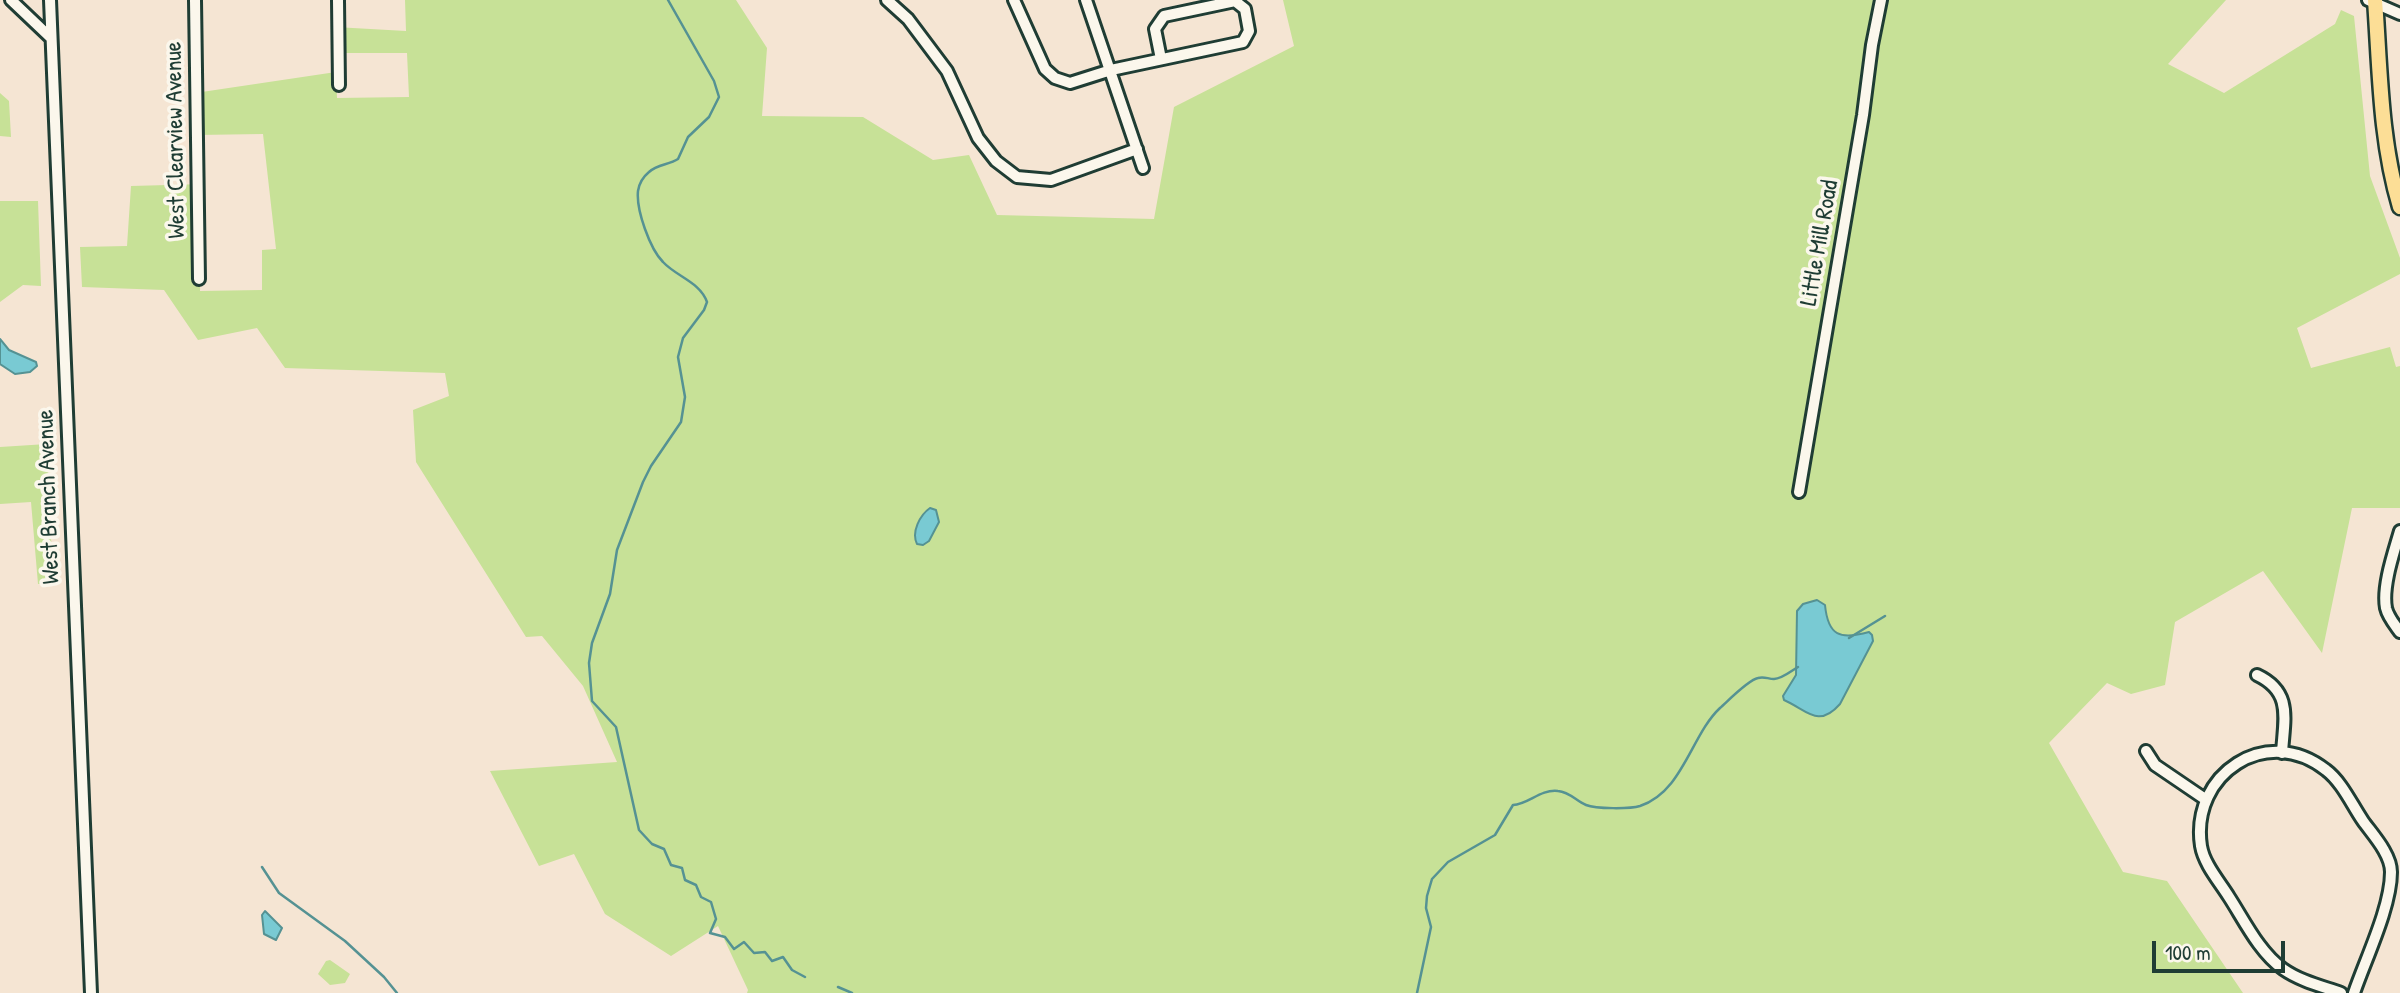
<!DOCTYPE html>
<html>
<head>
<meta charset="utf-8">
<style>
  body { margin:0 }
  #map { position:relative; width:2400px; height:993px; overflow:hidden; background:#f5e5d3; font-family:"Patrick Hand",sans-serif }
  canvas { display:block }
  .scale { position:absolute; left:2152px; top:941px; width:133px; height:32px; box-sizing:border-box; border:4px solid #1f3d34; border-top:0; padding-left:9px; font-size:21px; line-height:24px; white-space:nowrap; color:#1f3d34; -webkit-text-stroke:5px #fbf7ec; paint-order:stroke }
</style>
</head>
<body>
<div id="map">
<canvas width="2400" height="993"></canvas>
<div class="scale">100 m</div>
</div>
<script>
const c = document.querySelector('canvas').getContext('2d');
c.lineJoin = 'round';
function fillPath(path, color) {
  c.fillStyle = color;
  c.fill(path, 'evenodd');
}
function trace(path, color, width, dash) {
  c.strokeStyle = color;
  c.lineWidth = width;
  c.lineCap = dash ? 'butt' : 'round';
  c.setLineDash(dash || []);
  c.stroke(path);
}
function label(font, color, halo, rows, align = 'center') {
  c.font = font + ' "Patrick Hand",sans-serif';
  c.lineWidth = 7;
  c.setLineDash([]);
  c.textBaseline = 'middle';
  c.strokeStyle = halo;
  c.fillStyle = color;
  for (const [text, x, y, turn = 0] of rows) {
    c.save();
    c.translate(x, y);
    c.rotate((+turn || 0) * Math.PI / 180);
    c.textAlign = isNaN(turn) ? turn : align;
    if (halo) c.strokeText(text, 0, 0);
    c.fillText(text, 0, 0);
    c.restore();
  }
}
const green = new Path2D(`
  M 405,0 L 736,0 L 767,48 L 762,116 L 863,117 L 933,160 L 969,155 L 997,215 L 1154,219 L 1174,107 L 1294,46 L 1283,0 L 2226,0 L 2168,64 L 2224,93 L 2335,24 L 2341,10 L 2354,16 L 2370,176 L 2400,258 L 2400,274 L 2297,328 L 2311,368 L 2390,347 L 2396,367 L 2400,366 L 2400,508 L 2352,508 L 2322,653 L 2263,571 L 2175,622 L 2165,685 L 2131,694 L 2107,683 L 2049,743 L 2123,872 L 2167,881 L 2243,993 L 747,993 L 748,990 L 718,926 L 671,956 L 605,914 L 574,854 L 539,866 L 490,771 L 617,762 L 583,686 L 542,636 L 526,637 L 416,462 L 413,410 L 449,396 L 445,373 L 285,368 L 257,328 L 198,340 L 164,290 L 82,287 L 80,247 L 127,246 L 131,186 L 204,184 L 200,291 L 262,290 L 262,250 L 276,249 L 263,134 L 197,135 L 195,93 L 336,72 L 337,98 L 409,97 L 407,53 L 338,53 L 335,27 L 406,31 Z
  M 0,93 L 9,101 L 11,137 L 0,136 Z
  M 0,201 L 38,201 L 41,286 L 23,285 L 0,302 Z
  M 47,444 L 53,584 L 38,584 L 31,502 L 0,504 L 0,447 Z
  M 330,960 L 350,974 L 345,983 L 330,985 L 318,974 L 326,961 Z`);
const water = new Path2D(`
  M 0,339 L 9,350 L 36,362 L 37,366 L 30,372 L 15,374 L 0,364 Z
  M 930,508 L 936,510 L 939,522 L 929,541 L 923,545 L 917,544 C 911,532 920,515 930,508 Z
  M 1817,600 L 1825,605 C 1828,636 1840,640 1869,632 L 1872,635 L 1873,641 L 1840,704 C 1818,729 1807,710 1784,700 L 1783,696 L 1796,675 L 1797,611 L 1803,604 Z
  M 265,911 L 282,928 L 276,940 L 264,934 L 262,915 Z`);
const stream = new Path2D(`
  M 668,0 L 714,81 L 719,97 L 709,117 L 688,137 L 678,159 C 669,165 657,164 649,172 C 643,177 639,184 638,191 C 636,210 650,249 663,262 C 677,277 700,282 707,302 L 704,310 L 683,338 L 678,357 L 685,397 L 681,422 L 651,466 L 643,482 L 617,550 L 610,594 L 592,643 L 589,663 L 592,701 L 616,727 L 639,830 L 652,844 L 664,849 L 671,865 L 682,868 L 685,880 L 696,885 L 701,897 L 711,902 L 716,919 L 710,933 L 725,937 L 734,949 L 744,942 L 754,953 L 765,952 L 772,961 L 783,957 L 792,970 L 805,977
  M 1849,638 L 1885,616
  M 262,867 L 279,893 L 345,941 L 384,977 L 397,993
  M 838,987 L 852,993
  M 1417,993 L 1431,927 L 1426,908 L 1427,896 L 1432,879 L 1448,862 L 1495,835 L 1513,805 C 1529,804 1540,789 1558,791 C 1570,792 1576,801 1586,805 C 1596,809 1630,809 1640,806 C 1683,792 1691,735 1720,708 C 1728,701 1748,680 1758,678 C 1764,676 1768,679 1774,679 C 1782,679 1791,671 1798,667`);
const minor = new Path2D(`
  M 11,0 L 51,38
  M 50,0 L 91,993
  M 195,0 L 199,279
  M 338,0 L 339,85
  M 887,0 L 908,19 L 947,71 L 978,138 L 996,161 L 1017,177 L 1051,180 L 1137,149
  M 1014,0 L 1045,69 L 1055,78 L 1070,83 L 1111,70 L 1243,42 L 1249,31 L 1245,9 L 1235,1 L 1164,16 L 1155,29 L 1161,59
  M 1086,0 L 1143,168
  M 2368,0 L 2400,14
  M 1799,492 L 1863,115 L 1872,45 L 1881,0
  M 2400,531 C 2394,552 2382,586 2386,608 C 2388,617 2395,625 2400,632
  M 2257,675 C 2293,692 2284,719 2282,753
  M 2146,751 L 2155,765 L 2205,799
  M 2341,993 C 2321,986 2300,981 2283,969 C 2259,952 2244,920 2229,897 C 2219,881 2204,864 2201,846 C 2190,774 2267,723 2326,770 C 2342,782 2352,805 2363,821 C 2373,835 2391,854 2391,872 C 2391,907 2366,958 2354,993`);
const major = new Path2D(`
  M 2375,0 C 2380,69 2380,140 2400,207`);
const streetNames = [
  ["West Clearview Avenue",176,140,-91],
  ["Little Mill Road",1820,243,-80],
  ["West Branch Avenue",49,497,-92]
];
fillPath(green, '#c7e197');
fillPath(water, '#79cad3');
trace(water, '#559293', 2);
trace(stream, '#559293', 2.5);
trace(minor, '#1f3d34', 16);
trace(major, '#1f3d34', 19);
trace(minor, '#fbf7ec', 10);
trace(major, '#fcde96', 14);
label('24px', '#1f3d34', '#fbf7ec', streetNames);
</script>
</body>
</html>
